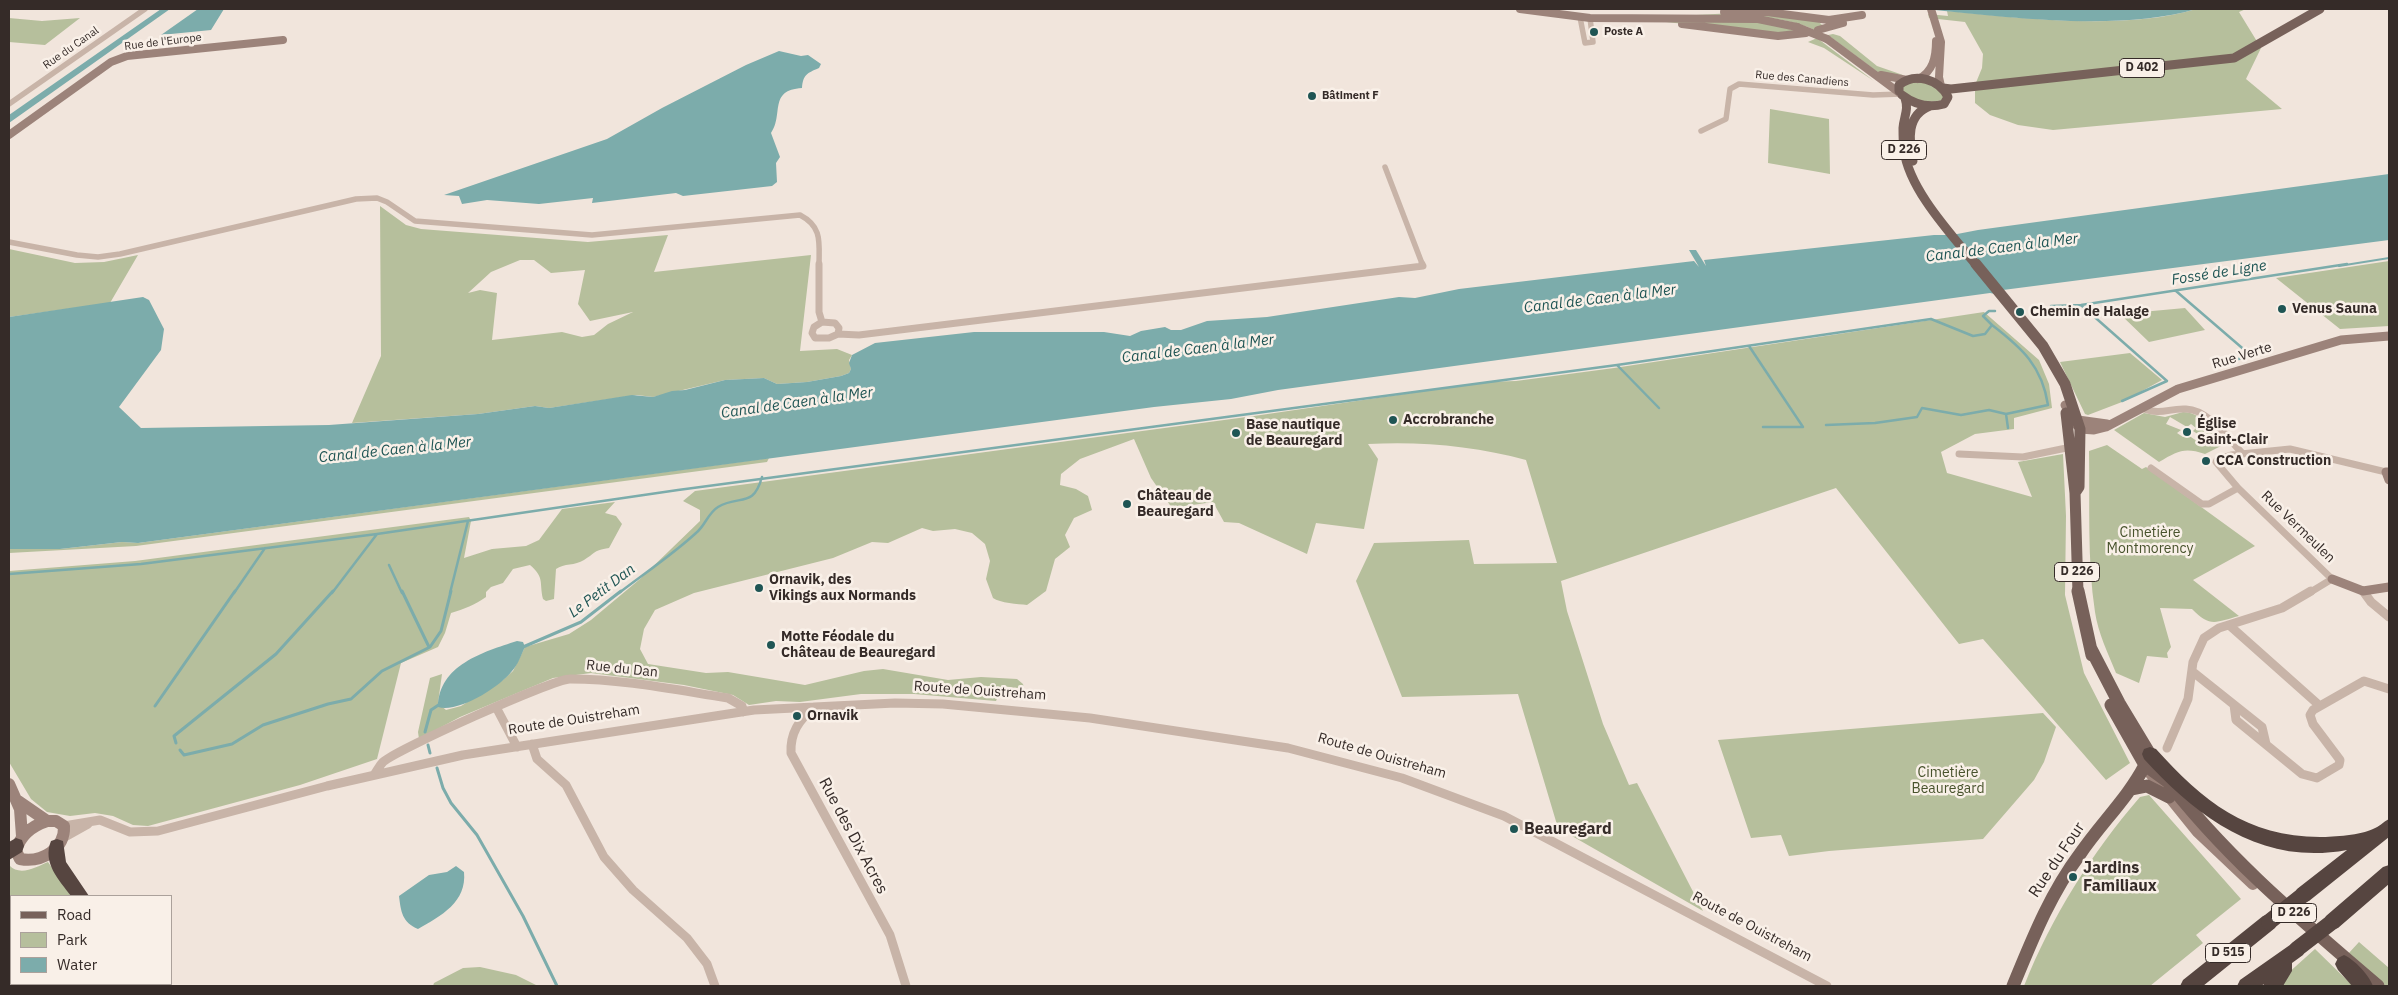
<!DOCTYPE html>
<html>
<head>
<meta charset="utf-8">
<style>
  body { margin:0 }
  #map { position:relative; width:2398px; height:995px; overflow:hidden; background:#f1e5dc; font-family:"IBM Plex Sans",sans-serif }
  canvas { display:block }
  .frame { position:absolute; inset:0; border:10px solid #352b28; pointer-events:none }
  .legend { position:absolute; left:10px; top:895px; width:162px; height:90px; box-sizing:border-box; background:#f9f0e8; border:1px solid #aba19b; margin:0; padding:6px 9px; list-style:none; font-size:15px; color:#352b28 }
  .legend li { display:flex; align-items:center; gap:10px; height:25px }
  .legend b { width:25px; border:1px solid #aba19b }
</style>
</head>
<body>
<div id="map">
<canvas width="2398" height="995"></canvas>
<div class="frame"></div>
<ul class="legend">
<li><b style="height:6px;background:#77615a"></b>Road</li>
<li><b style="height:14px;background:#b6bf9c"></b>Park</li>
<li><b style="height:14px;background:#7cacab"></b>Water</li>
</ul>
</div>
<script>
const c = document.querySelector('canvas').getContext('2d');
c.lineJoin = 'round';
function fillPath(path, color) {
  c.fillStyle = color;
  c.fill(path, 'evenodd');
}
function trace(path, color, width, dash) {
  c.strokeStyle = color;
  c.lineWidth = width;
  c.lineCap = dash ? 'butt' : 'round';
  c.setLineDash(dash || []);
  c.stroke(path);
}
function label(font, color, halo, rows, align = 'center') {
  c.font = font + ' "IBM Plex Sans",sans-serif';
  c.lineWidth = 5;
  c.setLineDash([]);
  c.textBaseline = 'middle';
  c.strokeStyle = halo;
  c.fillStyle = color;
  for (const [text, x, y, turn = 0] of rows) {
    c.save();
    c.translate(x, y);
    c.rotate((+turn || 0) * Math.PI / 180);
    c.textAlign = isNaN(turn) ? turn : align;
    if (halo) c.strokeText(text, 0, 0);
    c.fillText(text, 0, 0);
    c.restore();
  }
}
const green = new Path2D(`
  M 2196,9 L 2246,9 L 2239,12 L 2261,48 L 2246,79 L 2282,109 L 2053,130 L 2018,125 L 1990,115 L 1975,103 L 1975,85 L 1982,68 L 1983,54 L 1965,22 L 1929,18 L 1928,14 L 1948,16 L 1947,11 C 2022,18 2124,31 2196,9 Z
  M 1753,12 L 1819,22 L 1823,26 L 1815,30 C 1777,13 1736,16 1696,15 Z
  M 9,18 L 42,21 L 80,18 L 45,45 L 9,42 Z
  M 1753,21 L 1799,31 L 1776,34 L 1666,22 Z
  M 1833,34 L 1840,36 L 1877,66 L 1903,75 L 1879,73 L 1828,35 Z
  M 1817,38 L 1874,81 L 1824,48 L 1808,42 Z
  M 1924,81 L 1942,91 L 1944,100 L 1923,103 L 1903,92 L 1902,87 L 1906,83 Z
  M 1770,109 L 1829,119 L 1830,174 L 1768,163 Z
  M 380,206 L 406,225 L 421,229 L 588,242 L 668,235 L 654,272 L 811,255 L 800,351 L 837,349 L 852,355 L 849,360 L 851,369 L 849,373 L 841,376 L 807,382 L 777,384 L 764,378 L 725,380 L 653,397 L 637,395 L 549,408 L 535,406 L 478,414 L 352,423 L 381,356 ZM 520,260 L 534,260 L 551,273 L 585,270 L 578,304 L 590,321 L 633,312 L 608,324 L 594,335 L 582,337 L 562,332 L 492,340 L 497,293 L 480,290 L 468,293 L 491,272 Z
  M 9,249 L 75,263 L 104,262 L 138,255 L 110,303 L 9,317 Z
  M 2389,261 L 2389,326 L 2340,329 L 2276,278 Z
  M 2185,308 L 2205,330 L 2149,342 L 2120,314 Z
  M 1984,312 L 2039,360 L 2049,384 L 2052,408 L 2014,418 L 2014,429 L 1975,434 L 1941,452 L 1947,473 L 2032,497 L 2018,462 L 2063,454 L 2066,516 L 2065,595 L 2084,673 L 2130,763 L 2106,780 L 1983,639 L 1959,644 L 1836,488 L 1561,581 L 1567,611 L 1603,724 L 1629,785 L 1637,783 L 1703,911 L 1558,828 L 1518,694 L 1402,697 L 1356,581 L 1374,543 L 1469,540 L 1474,564 L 1557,563 L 1526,460 C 1476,446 1420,441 1368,444 L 1378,459 L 1364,529 L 1316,523 L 1307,554 L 1239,523 L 1224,522 L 1213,502 L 1172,508 L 1151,478 L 1134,439 L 1080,459 L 1061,474 L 1060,485 L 1076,489 L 1088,496 L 1092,510 L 1074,518 L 1065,535 L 1070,547 L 1055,559 L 1046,591 L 1027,605 C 1018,604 1000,603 993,598 L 986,579 L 990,561 L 985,544 L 972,533 L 955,529 L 933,531 L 922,528 L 888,543 L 872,542 L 833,558 L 694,593 L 655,610 L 644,629 L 640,649 L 648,664 L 706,673 L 728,672 L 805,685 L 864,671 L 883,669 L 948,680 L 981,677 L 1017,679 L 1023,684 L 1024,689 L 1002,686 L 996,701 L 914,694 L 861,694 L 800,702 L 776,701 L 749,705 L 733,695 L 684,685 L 591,673 L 553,678 L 460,717 L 419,739 L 418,732 L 430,678 L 442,674 L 438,703 L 446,710 L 461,706 L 503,680 L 513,671 L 525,647 L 569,634 L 591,620 L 640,579 L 700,521 L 700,510 L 683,501 L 695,491 L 1254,416 L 1486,382 L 1516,381 L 1614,368 Z
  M 2130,353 L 2162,380 L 2122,402 L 2088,415 L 2085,414 L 2060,362 Z
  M 2183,412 C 2200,412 2211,428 2223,438 L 2218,441 L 2223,445 L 2205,454 C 2184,447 2178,451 2159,462 L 2114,430 L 2144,413 L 2165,417 ZM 2170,417 L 2187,427 L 2191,424 L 2196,428 L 2193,431 L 2210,442 L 2204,446 L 2188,435 L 2183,437 L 2177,433 L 2181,430 L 2166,424 Z
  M 2107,445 L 2142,469 L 2146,467 L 2255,546 L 2193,580 L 2239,616 C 2216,622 2210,628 2192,609 L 2160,608 L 2171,647 L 2167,653 L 2168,658 L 2147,656 L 2139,683 L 2116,673 C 2108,653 2098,633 2095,612 C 2087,560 2090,504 2089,451 Z
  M 769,458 L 767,462 L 136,546 L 9,553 L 9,549 L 60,549 L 122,542 L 138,543 Z
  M 615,502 L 605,513 L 616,516 L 622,524 L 609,548 C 592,551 597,552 584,560 C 575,566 564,563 556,569 L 554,599 L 546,601 L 543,599 C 539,582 545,578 530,565 L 513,569 L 503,583 L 491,587 L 486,592 L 486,597 C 475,605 464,609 451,613 L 445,633 L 438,647 L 401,663 L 377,759 L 300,785 L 148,826 L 133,825 L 113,816 L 95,813 L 70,816 L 47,812 L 31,799 L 9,762 L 9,571 L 135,561 L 469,517 L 471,521 L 464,558 L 492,549 L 526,546 L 539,540 L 562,509 Z
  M 2043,713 L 2056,727 L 2044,762 L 2034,780 L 1983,839 L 1829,851 L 1789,856 L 1781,835 L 1751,838 L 1718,740 Z
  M 2149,795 L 2241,899 L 2196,935 L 2203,943 L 2150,986 L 2024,986 C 2052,916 2091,854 2140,797 Z
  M 48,862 L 71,896 L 11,896 L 11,931 L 9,930 L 9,865 C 20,877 36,867 48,862 Z
  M 2359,942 L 2389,968 L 2389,986 L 2383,986 L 2348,954 Z
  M 2315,949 L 2353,986 L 2279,986 L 2286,975 Z
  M 480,967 L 516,975 L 538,986 L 433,986 L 434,983 L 463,968 Z`);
const water = new Path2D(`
  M 161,9 L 170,9 L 9,123 L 9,115 Z
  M 198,9 L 224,9 L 211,30 L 161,35 Z
  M 1926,9 L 2196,9 C 2120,32 2005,17 1926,9 Z
  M 779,51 L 801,56 L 808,55 L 821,64 L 819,68 C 807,73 803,75 802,88 C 768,90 784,115 771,133 L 780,157 L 776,163 L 777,182 L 772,186 L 683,196 L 676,193 L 592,203 L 593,198 L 539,204 L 487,200 L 462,204 L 459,196 L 444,195 L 607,139 L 662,108 L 746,65 Z
  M 2389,174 L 2389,240 L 2003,290 L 1995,294 L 1990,293 L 1278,390 L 1231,399 L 1154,407 L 138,543 L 122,542 L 60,549 L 9,549 L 9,317 L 143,297 L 149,300 L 164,329 L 161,350 L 119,407 L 141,428 L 329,425 L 478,414 L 535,406 L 549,408 L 632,395 L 653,397 L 672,391 L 685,390 L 725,380 L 764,378 L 777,384 L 807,382 L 841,376 L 849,373 L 851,369 L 849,363 L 852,355 L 875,343 L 974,332 L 1104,332 L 1130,336 L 1141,331 L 1165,327 L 1171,330 L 1181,330 L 1207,321 L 1267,317 L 1399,297 L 1415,298 L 1459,289 L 1694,261 L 1699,267 L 1689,250 L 1696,250 L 1706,266 L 1704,260 L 1934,235 L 1952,235 L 1978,230 Z
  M 517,641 L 523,642 L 525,647 C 521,655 518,665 512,671 C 499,688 458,713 438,707 C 439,665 483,652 517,641 Z
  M 456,866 L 464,872 C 467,902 441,916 418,929 C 402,922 401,912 399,896 L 429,875 L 447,872 Z`);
const streamFar2 = new Path2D(`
  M 2339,266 L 2389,258`);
const streamFar1 = new Path2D(`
  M 2176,291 L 2248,353 L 2245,357 L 2216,366
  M 2081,305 L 2167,381 L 2122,401
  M 2051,306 L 2081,305 L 2347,264
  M 1749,346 L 1803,427 L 1763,427
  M 1617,365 L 1659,408
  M 2006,414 L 2008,428
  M 1826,425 L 1875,423 L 1917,417 L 1922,408 L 1961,415 L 1989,410 L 2006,414 L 2048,405 C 2042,366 2022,348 1992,325
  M 389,565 L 402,593
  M 9,574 L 141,564 L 377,534 L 678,490 L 1617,365 L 1931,319 L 1973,336 L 1985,334 L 1992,325 L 1983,316 L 1989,311 L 1995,311
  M 234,593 L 265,548
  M 332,593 L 377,534
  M 450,593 L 468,521
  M 619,593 C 645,573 672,555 696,533 C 705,526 708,513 718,507 C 740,494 753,509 762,477`);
const stream = new Path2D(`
  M 402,591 L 429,647
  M 523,647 L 581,622 L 621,591
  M 155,706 L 235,591
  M 425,732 L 431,710 L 440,704
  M 176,743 L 174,736 L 276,654 L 333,591
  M 428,745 L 430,753
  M 180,750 L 184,755 L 232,744 L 263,725 L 328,704 L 351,699 L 382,671 L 430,647 L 441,631 L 451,591
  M 437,768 L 443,788 L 451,803 L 477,835 L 523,916 L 557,986
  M 9,919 L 11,921`);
const streetFar2 = new Path2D(`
  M 1580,17 L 1585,43 L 1593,42 L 1590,18
  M 9,104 L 145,9
  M 1701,131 L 1726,119 L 1730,89 L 1739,84 L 1873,95 L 1901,94
  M 1385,167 L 1423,266
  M 9,242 L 77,255 L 98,257 L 120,254 L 356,199 L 377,198 L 387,202 L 415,221 L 592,235 L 800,215 C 823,227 819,243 819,266`);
const streetFar1 = new Path2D(`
  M 819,264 L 819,312 L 822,322
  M 822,322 L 835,323 L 839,328 L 838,334 L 829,338 L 815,338 L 812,333 L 814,327 Z
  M 838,334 L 859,335 L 1423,266 L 1422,264
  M 2141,408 C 2163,416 2167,408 2186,409 C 2210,410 2228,439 2243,454
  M 1959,454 L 2023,457 L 2071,447
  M 2151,468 L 2202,504 L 2209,504 L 2238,488
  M 2363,591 L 2364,593
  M 2309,593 L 2332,579 L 2238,488 L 2216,462 L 2217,460 L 2231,455 L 2290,449 L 2386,472`);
const street = new Path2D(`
  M 2363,591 L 2371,602 L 2389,617
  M 2229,625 L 2320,706
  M 2193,672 L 2262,727 L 2266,744
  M 2234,705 L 2236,720 L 2302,774 L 2317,778 L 2339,765 L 2340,760 L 2313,724 L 2310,715 L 2313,710 L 2364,681 L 2389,689
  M 496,707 L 517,747
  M 814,707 C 799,720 790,733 791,753 L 890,935 L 906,986
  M 532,744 L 537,759 L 566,785 L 604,857 L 633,890 L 687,938 L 707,964 L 715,986
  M 2167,748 L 2188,699 L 2193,662 L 2204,638 L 2219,628 L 2282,608 L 2311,591
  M 374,775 C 377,771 379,766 383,762 C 396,750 553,679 570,679 C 623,679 676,690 728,698 L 742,706 L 743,712
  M 64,826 L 100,820 L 130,832 L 158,831 L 327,786 L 463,755 L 754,710 L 895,703 L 943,704 L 1090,718 L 1288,748 L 1402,778 L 1504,816 L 1827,986
  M 63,838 L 88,824`);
const secondaryFar2 = new Path2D(`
  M 1520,9 L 1590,18 L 1758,19 L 1797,27
  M 1931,9 L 1941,42 L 1939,77 L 1941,86
  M 1724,12 L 1767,12 L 1829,20 L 1862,15
  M 1682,24 L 1778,36 L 1806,33
  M 1818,30 L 1843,23
  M 1827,39 L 1901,94
  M 1881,75 L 1907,80
  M 1918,79 C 1933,72 1936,57 1936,41
  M 9,135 L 111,62 L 127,56 L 283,40`);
const secondaryFar1 = new Path2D(`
  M 2065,405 L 2080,429 L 2094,430 L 2106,427 L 2178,389 L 2341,340 L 2389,336
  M 2073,424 L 2078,420 L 2107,424
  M 2389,472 L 2386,472 L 2389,480
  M 2332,579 L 2363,591 L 2389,587`);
const secondary = new Path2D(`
  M 2148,770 L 2198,832 L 2253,884
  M 9,784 L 20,809 L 22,836
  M 18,801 L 47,821
  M 47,821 L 56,821 L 64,826 C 65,849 42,863 20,859 L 16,851 C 20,835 32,826 47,821 Z`);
const primaryFar2 = new Path2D(`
  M 1943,88 L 1951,89 L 2234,58 L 2320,9
  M 1899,91 L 1899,85 C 1915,72 1939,79 1948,97 L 1944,104 C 1929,108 1915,105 1902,95
  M 1905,98 C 1909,110 1904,116 1903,128 C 1903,135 1903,143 1904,150 C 1909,190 1952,235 1977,266
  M 1913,161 C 1909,140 1906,115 1930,106`);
const primaryFar1 = new Path2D(`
  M 1976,264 L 2043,346 L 2065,384 L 2080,429 L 2079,487 L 2075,493
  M 2066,413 L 2075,493 L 2078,593`);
const primary = new Path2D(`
  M 2078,591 L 2092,655
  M 2091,649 L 2119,703 L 2154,761
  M 2111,705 L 2145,765 L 2167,781
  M 2162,774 C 2224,856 2301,920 2378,986
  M 2132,789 L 2147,786 L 2169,797
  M 2013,986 C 2032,940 2050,894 2080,854 C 2101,823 2128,798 2145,765`);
const highway = new Path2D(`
  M 2150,747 L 2156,749 C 2203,801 2247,837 2320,837 C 2334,837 2361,835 2373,829 C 2379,827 2383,822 2389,819 L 2389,837 L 2309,901 L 2303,903 L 2297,901 L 2294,895 L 2297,889 L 2347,850 C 2262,866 2198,818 2144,759 L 2142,754 L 2144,749 Z
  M 16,838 L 22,840 L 24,846 L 22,852 L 9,860 L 9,842 Z
  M 57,839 L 63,841 L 66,862 L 89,896 L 71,896 C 59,880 42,863 51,841 Z
  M 2389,865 L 2389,884 L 2338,928 L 2332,930 L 2326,928 L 2323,922 L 2326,916 L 2383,867 Z
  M 2269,914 L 2275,916 L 2278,922 L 2275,928 L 2203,986 L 2180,986 L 2183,980 L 2263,916 Z
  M 9,933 L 11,934 L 11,953 L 9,952 Z
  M 2297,940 L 2303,943 L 2306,949 L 2303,955 L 2292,963 L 2292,971 L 2283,986 L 2263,986 L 2264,984 L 2261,986 L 2237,986 L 2240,980 Z
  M 2344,955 C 2355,960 2369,975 2373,986 L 2352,986 L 2338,970 L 2335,964 L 2338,958 Z
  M 9,957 L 11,958 L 11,977 L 9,976 Z
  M 28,984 L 50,984 L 51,986 L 29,986 Z
  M 70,984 L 91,984 L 92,986 L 71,986 Z
  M 137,984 L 156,984 L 157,986 L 138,986 Z`);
const secondaryBridge = new Path2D(`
  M 1797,27 L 1827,39`);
const highwayBridge = new Path2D(`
  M 2269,922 L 2303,895
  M 2297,949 L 2332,922`);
const markers = [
  [1594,32,5,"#1f5554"],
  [1312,96,5,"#1f5554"],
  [2282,309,5,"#1f5554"],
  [2020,312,5,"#1f5554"],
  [1393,420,5,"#1f5554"],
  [2187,432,5,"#1f5554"],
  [1236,433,5,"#1f5554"],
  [2206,461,5,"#1f5554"],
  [1127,504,5,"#1f5554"],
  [759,588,5,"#1f5554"],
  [771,645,5,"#1f5554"],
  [797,716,5,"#1f5554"],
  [1514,829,5,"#1f5554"],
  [2073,877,5,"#1f5554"]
];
const farPoinames = [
  ["Poste A",1604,32],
  ["Bâtiment F",1322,96]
];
const farStreetnames = [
  ["Rue de l'Europe",163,42,-7],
  ["Rue du Canal",71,48,-35],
  ["Rue des Canadiens",1802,79,5]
];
const shields = [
  [2142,68,45],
  [1904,150,45],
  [2077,572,45],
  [2294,913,45],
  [2228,953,45]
];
const shieldNames = [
  ["D 402",2142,68],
  ["D 226",1904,150],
  ["D 226",2077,572],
  ["D 226",2294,913],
  ["D 515",2228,953]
];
const poiNames = [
  ["Venus Sauna",2292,309],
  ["Chemin de Halage",2030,312],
  ["Accrobranche",1403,420],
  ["Église",2197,424],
  ["Saint-Clair",2197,440],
  ["Base nautique",1246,425],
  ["de Beauregard",1246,441],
  ["CCA Construction",2216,461],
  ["Château de",1137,496],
  ["Beauregard",1137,512],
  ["Ornavik, des",769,580],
  ["Vikings aux Normands",769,596],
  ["Motte Féodale du",781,637],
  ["Château de Beauregard",781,653],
  ["Ornavik",807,716]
];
const streetNames = [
  ["Rue Verte",2242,356,-17],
  ["Rue Vermeulen",2298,527,44],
  ["Rue du Dan",622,669,6],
  ["Route de Ouistreham",980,691,4],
  ["Route de Ouistreham",574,720,-9],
  ["Route de Ouistreham",1382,756,16],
  ["Route de Ouistreham",1752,927,28]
];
const parkNames = [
  ["Cimetière",2150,533],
  ["Montmorency",2150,549],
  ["Cimetière",1948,773],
  ["Beauregard",1948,789]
];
const waterNames = [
  ["Canal de Caen à la Mer",2002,248,-7],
  ["Fossé de Ligne",2219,273,-9],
  ["Canal de Caen à la Mer",1600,299,-7],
  ["Canal de Caen à la Mer",1198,349,-7],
  ["Canal de Caen à la Mer",797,403,-8],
  ["Canal de Caen à la Mer",395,450,-6],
  ["Le Petit Dan",602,591,-37]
];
const nearPoinames = [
  ["Beauregard",1524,829],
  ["Jardins",2083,868],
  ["Familiaux",2083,886]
];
const nearStreetnames = [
  ["Rue des Dix Acres",853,836,62],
  ["Rue du Four",2057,860,-56]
];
fillPath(green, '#b6bf9c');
fillPath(water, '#7cacab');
trace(streamFar2, '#7cacab', 2);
trace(streamFar1, '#7cacab', 2.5);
trace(stream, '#7cacab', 3);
trace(streetFar2, '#c8b4a8', 5.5);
trace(streetFar1, '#c8b4a8', 7);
trace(street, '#c8b4a8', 9);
trace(secondaryFar2, '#9c837a', 8);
trace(secondaryFar1, '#9c837a', 9);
trace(secondary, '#9c837a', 12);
trace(primaryFar2, '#77615a', 9);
trace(primaryFar1, '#77615a', 11);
trace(primary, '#77615a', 13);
fillPath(highway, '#564540');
trace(secondaryBridge, '#9c837a', 8);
trace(highwayBridge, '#564540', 16);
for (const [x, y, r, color] of markers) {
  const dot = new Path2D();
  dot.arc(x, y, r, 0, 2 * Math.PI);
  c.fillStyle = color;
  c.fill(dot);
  trace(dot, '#f9f0e8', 2);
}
label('bold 11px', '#352b28', '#f9f0e8', farPoinames, 'left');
label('11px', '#352b28', '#f9f0e8', farStreetnames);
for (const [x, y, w] of shields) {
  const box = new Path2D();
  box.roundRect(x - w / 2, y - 9.5, w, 19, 4);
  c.fillStyle = '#f9f0e8';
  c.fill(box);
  trace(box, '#352b28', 1);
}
label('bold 12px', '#352b28', null, shieldNames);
label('bold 14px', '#352b28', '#f9f0e8', poiNames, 'left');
label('14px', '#352b28', '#f9f0e8', streetNames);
label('14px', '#48532d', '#f9f0e8', parkNames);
label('italic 15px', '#1f5554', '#f9f0e8', waterNames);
label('bold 16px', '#352b28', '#f9f0e8', nearPoinames, 'left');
label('16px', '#352b28', '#f9f0e8', nearStreetnames);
</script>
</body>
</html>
